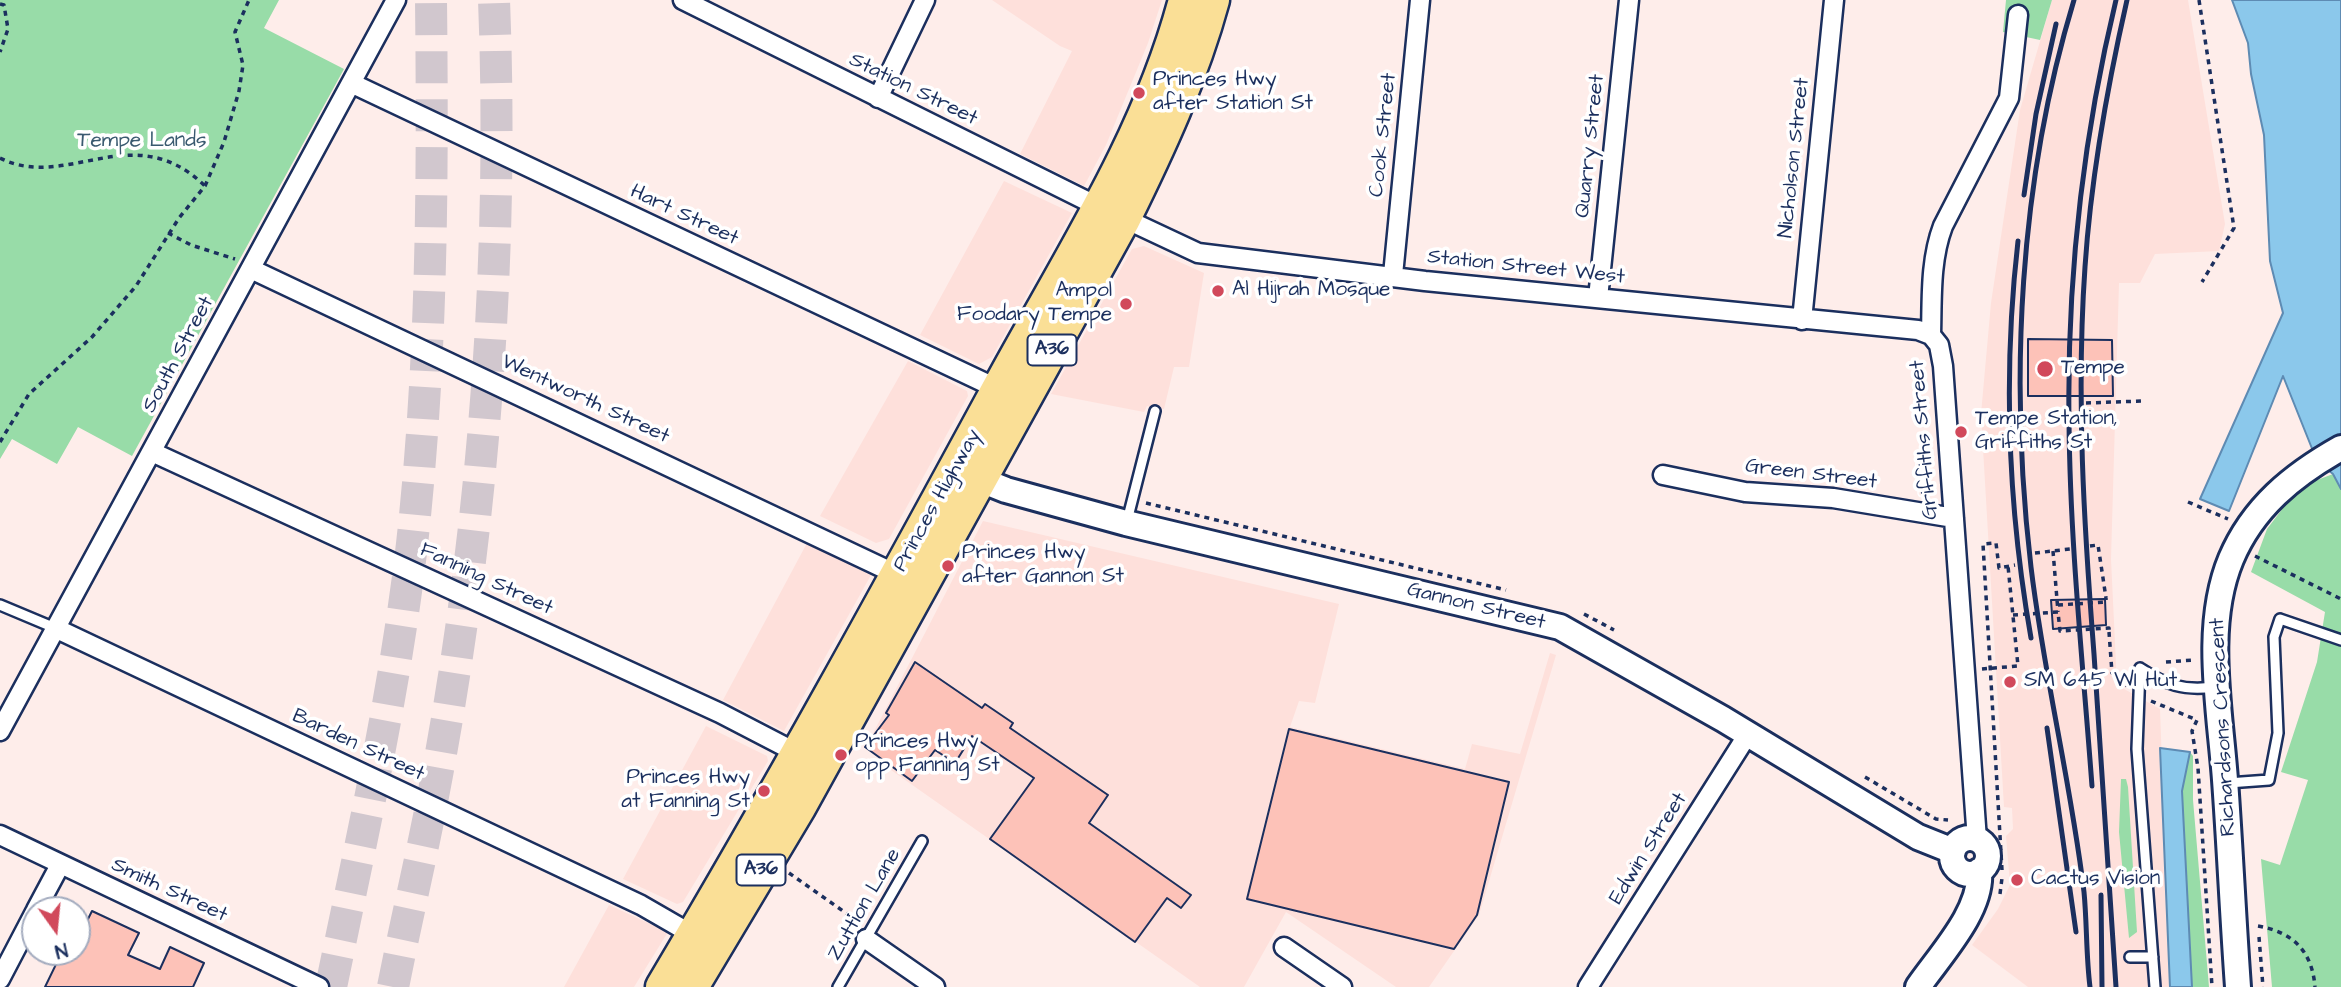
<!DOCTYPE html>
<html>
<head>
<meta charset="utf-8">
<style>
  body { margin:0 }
  #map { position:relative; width:2341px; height:987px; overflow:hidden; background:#feedea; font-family:"Architects Daughter",sans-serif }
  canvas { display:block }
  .north { position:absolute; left:21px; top:896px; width:70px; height:70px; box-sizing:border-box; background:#fff; border:2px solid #a4acbf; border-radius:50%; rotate:165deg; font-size:19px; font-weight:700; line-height:28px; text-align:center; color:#1b2f5e }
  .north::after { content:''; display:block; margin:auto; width:24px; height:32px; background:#d1495b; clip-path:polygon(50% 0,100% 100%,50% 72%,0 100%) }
</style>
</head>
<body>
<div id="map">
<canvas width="2341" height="987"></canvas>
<div class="north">N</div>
</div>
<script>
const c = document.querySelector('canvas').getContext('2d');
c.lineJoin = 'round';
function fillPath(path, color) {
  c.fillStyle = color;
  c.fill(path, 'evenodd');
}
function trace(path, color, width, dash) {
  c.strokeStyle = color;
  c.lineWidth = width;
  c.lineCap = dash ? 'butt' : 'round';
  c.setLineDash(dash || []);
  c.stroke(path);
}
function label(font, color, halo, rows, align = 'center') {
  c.font = font + ' "Architects Daughter",sans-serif';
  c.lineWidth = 7;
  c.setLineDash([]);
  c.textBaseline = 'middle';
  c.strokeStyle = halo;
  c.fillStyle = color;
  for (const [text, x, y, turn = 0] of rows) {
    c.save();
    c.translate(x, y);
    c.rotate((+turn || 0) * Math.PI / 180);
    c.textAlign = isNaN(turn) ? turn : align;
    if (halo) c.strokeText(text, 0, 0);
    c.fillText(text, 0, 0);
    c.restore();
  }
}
const built = new Path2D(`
  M 992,0 L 1162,0 L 1148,43 L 1106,145 L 1084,186 L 1020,154 L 1072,51 L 1060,46 Z
  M 2052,0 L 2188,0 L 2225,224 L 2219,251 L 2155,254 L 2140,283 L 2119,283 L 2111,559 L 2117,685 L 2160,709 L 2170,987 L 2028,987 L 1972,945 L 1998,909 L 2010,885 L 2006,836 L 2013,829 L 2012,808 L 2004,807 L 1981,414 L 1991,303 L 2020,110 Z
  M 1004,181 L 1072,213 L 992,357 L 979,364 L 920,335 Z
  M 1144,246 L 1204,273 L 1189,367 L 1174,367 L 1164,409 L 1147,406 L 1144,412 L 1051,394 L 1132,249 Z
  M 908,361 L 967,391 L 968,396 L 889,539 L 876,543 L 820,516 Z
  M 983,521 L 1339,604 L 1315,703 L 1299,701 L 1290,727 L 1465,769 L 1472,744 L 1520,754 L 1550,653 L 1556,655 L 1479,915 L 1429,987 L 1396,987 L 1286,912 L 1244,987 L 1200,987 L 881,763 L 884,757 L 867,745 Z
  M 807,543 L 871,575 L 784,731 L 723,700 Z
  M 706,726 L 767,756 L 768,761 L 683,902 L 677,904 L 623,879 Z
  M 609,905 L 668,932 L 634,987 L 564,987 Z`);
const green = new Path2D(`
  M 0,0 L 279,0 L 264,28 L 344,69 L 132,456 L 78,427 L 57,464 L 12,439 L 0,459 Z
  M 2006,0 L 2052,0 L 2040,40 L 2003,32 Z
  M 2333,474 L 2341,489 L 2341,987 L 2272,987 L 2261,859 L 2280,865 L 2308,780 L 2281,772 L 2317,662 L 2325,612 L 2251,572 L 2267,529 L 2299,487 Z
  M 2190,752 L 2193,756 L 2193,800 L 2209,987 L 2192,987 L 2182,791 Z
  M 2121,779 L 2126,779 L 2128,787 L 2137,932 L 2129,938 L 2119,832 Z`);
const water = new Path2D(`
  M 2232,0 L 2341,0 L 2341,489 L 2333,474 L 2317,461 L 2283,376 L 2229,511 L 2200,499 L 2283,313 L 2270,261 L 2264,135 L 2251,74 L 2248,43 Z
  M 2160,748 L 2190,752 L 2182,791 L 2192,987 L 2170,987 Z`);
const building = new Path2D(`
  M 2028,339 L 2112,340 L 2113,396 L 2028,396 Z
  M 2105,599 L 2106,625 L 2053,629 L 2051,600 Z
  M 915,662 L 982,708 L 985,704 L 1013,723 L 1010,728 L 1108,795 L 1089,823 L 1191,895 L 1181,908 L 1167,898 L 1135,942 L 990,839 L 1034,778 L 972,736 L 955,763 L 935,750 L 912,781 L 865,747 L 889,715 L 886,713 Z
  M 1289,729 L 1509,782 L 1477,915 L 1454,949 L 1247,899 Z
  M 92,911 L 139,933 L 128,955 L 160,969 L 170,947 L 204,963 L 193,987 L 45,987 L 62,952 L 77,952 L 77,927 L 83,929 Z`);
const highwayTunnel = new Path2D(`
  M 331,987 C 361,841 395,693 412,544 C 432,363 433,182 431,0
  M 393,987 C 407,916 424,846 437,775 C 484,523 504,256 494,0`);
const path = new Path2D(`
  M 2199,0 L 2234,228 L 2202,282
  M 0,4 L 4,5 L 8,29 L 0,52
  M 0,158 C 67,192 133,116 205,186
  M 168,233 L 191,245 L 235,259
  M 2086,403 L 2143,401
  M 0,442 L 29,394 L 92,337 L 136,286 L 179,218 L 205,186 L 224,142 L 239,91 L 243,65 L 235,32 L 249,0
  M 2188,502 L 2228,519
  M 1146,503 L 1506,590
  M 2090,546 L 2098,545 L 2106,598
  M 2053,551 L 2058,612
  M 2035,553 L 2070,549
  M 2255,556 L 2341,599
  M 1584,614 L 1614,630
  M 2109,632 L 2112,673 L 2127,686
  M 2166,662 L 2194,660
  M 1982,669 L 2018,666 L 2008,566
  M 2151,701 L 2197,720 L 2192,731 L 2198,768 L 2212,987
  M 1865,777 L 1936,819 L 1948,820
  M 2002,870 L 1983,544 L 1996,543 L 1999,568 L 2015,565
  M 789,873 L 860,923
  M 2000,894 L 2002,878
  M 2258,926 C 2292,932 2312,950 2315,987
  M 2259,937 L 2263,987`);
const lane = new Path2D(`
  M 1127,521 L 1155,411
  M 0,605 L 55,628
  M 2140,668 L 2137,749 L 2155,987
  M 2140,668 C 2166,685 2183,691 2214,687
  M 2228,783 L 2269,780 L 2278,733 L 2274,637 L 2280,619 L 2341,640
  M 2130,957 L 2153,957
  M 838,987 L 922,841`);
const street = new Path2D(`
  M 683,0 L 1085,200 L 1198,253 L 1425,281 L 1918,330 L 1931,335
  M 351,83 L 998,389
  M 878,98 L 925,0
  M 251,269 L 898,575
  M 1393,275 L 1420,0
  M 1598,298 L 1629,0
  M 1802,320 L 1834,0
  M 152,452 L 720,713 L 799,754
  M 1663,475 L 1745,492 L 1833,498 L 1954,518
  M 55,628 L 641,905 L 693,935
  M 0,731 L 396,0
  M 0,835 L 319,987
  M 1977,840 L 1943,366 L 1939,345 L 1931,335 C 1932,299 1930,260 1943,226 L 2009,98 L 2018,15
  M 36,910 L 60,865
  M 866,939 L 935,987
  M 1284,947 L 1342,987
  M 0,979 L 35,912
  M 1588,987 L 1748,734`);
const secondary = new Path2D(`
  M 966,474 L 1006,490 L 1126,523 L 1560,627 L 1723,719 L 1918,837 L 1953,851
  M1952 856a18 18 0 1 1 36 0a18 18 0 1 1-36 0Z
  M 1918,987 C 1940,955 1983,910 1979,871
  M 2238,987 C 2233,918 2230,849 2225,780 C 2220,710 2203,626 2231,559 C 2253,507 2293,475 2341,448`);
const highway = new Path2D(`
  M 662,987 C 779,791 889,590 998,389 C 1066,263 1148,140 1185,0
  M 692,987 L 799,808 L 1124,219 C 1159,148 1192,77 1213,0`);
const rail = new Path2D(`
  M 2074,0 C 2019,181 2009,380 2031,567 C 2044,676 2071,783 2084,892 C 2087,923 2086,955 2090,987
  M 2024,195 L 2036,114 L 2056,24
  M 2018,241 C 2003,372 2008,507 2031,638
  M 2047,728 L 2076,932
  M 2092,786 C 2083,665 2070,543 2069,421 C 2067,280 2083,137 2116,0
  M 2101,895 L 2102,987
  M 2116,987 C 2109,876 2102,765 2094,654 C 2084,525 2076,396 2085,267 C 2091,177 2107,88 2127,0`);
const pathBridge = new Path2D(`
  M 2058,605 L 2106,602 L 2106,598
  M 2013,615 L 2058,612 L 2060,631 L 2109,628 L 2109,632`);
const markers = [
  [1139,93,7,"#d1495b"],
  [1218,291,7,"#d1495b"],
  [1126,304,7,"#d1495b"],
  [2045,369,9,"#d1495b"],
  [1961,432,7,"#d1495b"],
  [948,566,7,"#d1495b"],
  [2010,682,7,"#d1495b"],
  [841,755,7,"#d1495b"],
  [764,791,7,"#d1495b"],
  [2017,880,7,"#d1495b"]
];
const shields = [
  [1052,350,49],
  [761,870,49]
];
const shieldNames = [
  ["A36",1052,350],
  ["A36",761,870]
];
const poiNames = [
  ["Princes Hwy",1153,81],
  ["after Station St",1153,105],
  ["Al Hijrah Mosque",1232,291],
  ["Ampol",1112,292,"right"],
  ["Foodary Tempe",1112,316,"right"],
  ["Tempe",2061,369],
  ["Tempe Station,",1975,420],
  ["Griffiths St",1975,444],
  ["Princes Hwy",962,554],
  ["after Gannon St",962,578],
  ["SM 645 WI Hut",2024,682],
  ["Princes Hwy",855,743],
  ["opp Fanning St",855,767],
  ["Princes Hwy",750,779,"right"],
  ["at Fanning St",750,803,"right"],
  ["Cactus Vision",2031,880]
];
const streetNames = [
  ["Station Street",913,90,26],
  ["Cook Street",1384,135,-84],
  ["Quarry Street",1591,146,-84],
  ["Nicholson Street",1795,158,-84],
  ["Hart Street",684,216,25],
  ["Station Street West",1526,268,6],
  ["South Street",179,355,-62],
  ["Wentworth Street",585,400,25],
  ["Griffiths Street",1925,440,-95],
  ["Green Street",1811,475,7],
  ["Princes Highway",938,501,-61],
  ["Fanning Street",486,580,25],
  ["Gannon Street",1476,607,14],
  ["Richardsons Crescent",2224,727,-93],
  ["Barden Street",358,746,25],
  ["Edwin Street",1649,849,-58],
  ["Smith Street",169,891,25],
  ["Zuttion Lane",865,905,-60]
];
const parkNames = [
  ["Tempe Lands",142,142]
];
fillPath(built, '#fee0db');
fillPath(green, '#98dca8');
fillPath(water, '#8bc8eb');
trace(water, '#5e8bb3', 2);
fillPath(building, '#fdc2b8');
trace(building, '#1b2f5e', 2);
trace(highwayTunnel, '#d1c7ce', 32, [32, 16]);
trace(lane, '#1b2f5e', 14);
trace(street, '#1b2f5e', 23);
trace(secondary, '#1b2f5e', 30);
trace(highway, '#1b2f5e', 37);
trace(path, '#1b2f5e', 3.5, [5, 5]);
trace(lane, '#fff', 9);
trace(street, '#fff', 18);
trace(secondary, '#fff', 24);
trace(highway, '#fadf96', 32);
trace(rail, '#1b2f5e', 5);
trace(pathBridge, '#1b2f5e', 3.5, [5, 5]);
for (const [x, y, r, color] of markers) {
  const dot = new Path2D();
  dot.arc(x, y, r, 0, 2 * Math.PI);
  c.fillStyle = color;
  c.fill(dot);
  trace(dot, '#fff', 2.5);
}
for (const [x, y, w] of shields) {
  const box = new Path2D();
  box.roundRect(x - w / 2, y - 15.5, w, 31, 5);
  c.fillStyle = '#fff';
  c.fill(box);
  trace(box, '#1b2f5e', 2);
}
label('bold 19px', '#1b2f5e', null, shieldNames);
label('21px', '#1b2f5e', '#fff', poiNames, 'left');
label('21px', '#1b2f5e', '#fff', streetNames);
label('21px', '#3a5a70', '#fff', parkNames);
</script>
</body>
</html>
